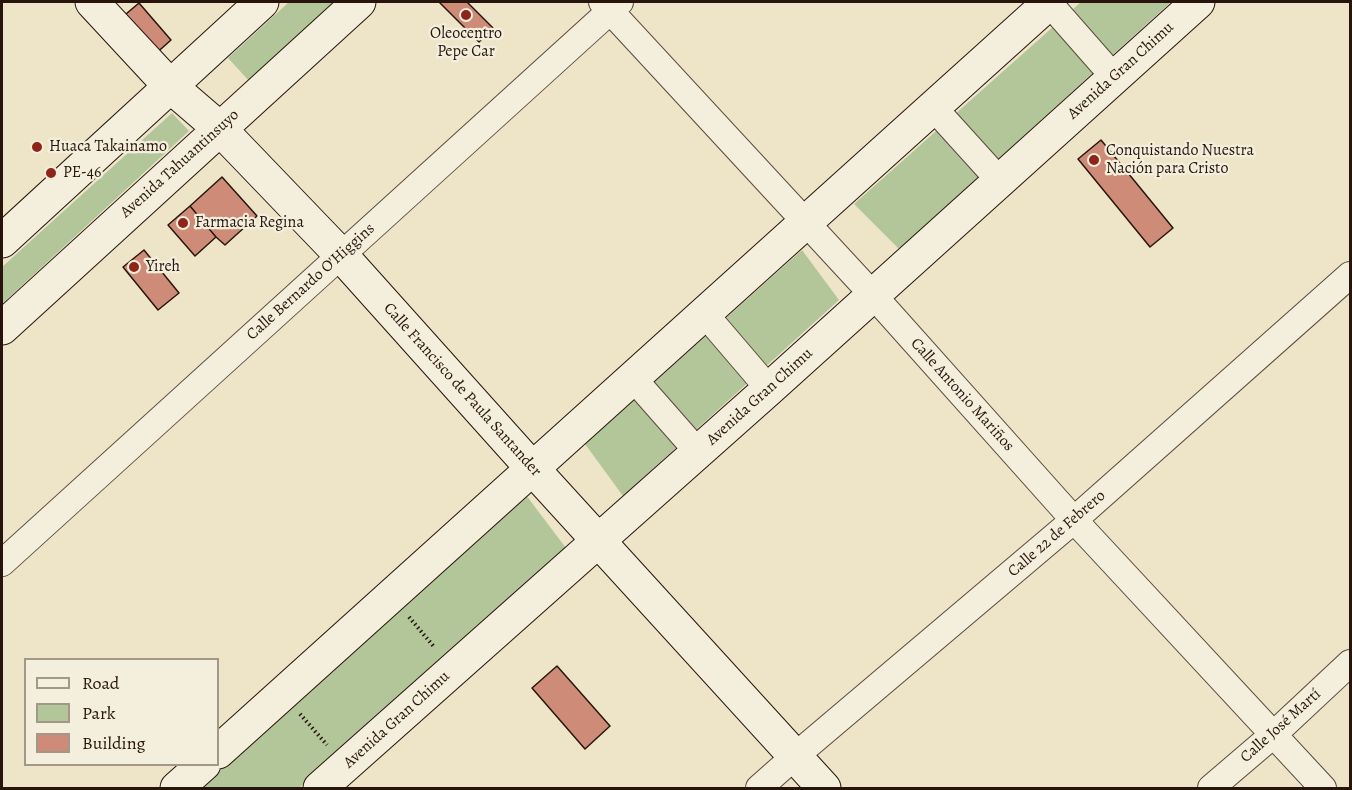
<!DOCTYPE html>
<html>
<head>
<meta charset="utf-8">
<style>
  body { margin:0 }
  #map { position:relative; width:1352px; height:790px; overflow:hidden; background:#eee5c9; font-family:Alegreya,serif }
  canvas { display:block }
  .frame { position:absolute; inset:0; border:3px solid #27150d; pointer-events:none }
  .legend { position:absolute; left:24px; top:658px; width:195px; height:108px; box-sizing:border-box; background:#f4eedc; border:2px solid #a29789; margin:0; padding:8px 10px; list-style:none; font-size:18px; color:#27150d }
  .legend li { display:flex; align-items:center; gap:12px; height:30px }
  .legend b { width:30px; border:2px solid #a29789 }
</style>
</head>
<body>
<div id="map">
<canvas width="1352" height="790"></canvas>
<div class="frame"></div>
<ul class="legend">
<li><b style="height:8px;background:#f4eedc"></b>Road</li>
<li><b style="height:16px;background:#b3c69a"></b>Park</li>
<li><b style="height:16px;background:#ce8c78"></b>Building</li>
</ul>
</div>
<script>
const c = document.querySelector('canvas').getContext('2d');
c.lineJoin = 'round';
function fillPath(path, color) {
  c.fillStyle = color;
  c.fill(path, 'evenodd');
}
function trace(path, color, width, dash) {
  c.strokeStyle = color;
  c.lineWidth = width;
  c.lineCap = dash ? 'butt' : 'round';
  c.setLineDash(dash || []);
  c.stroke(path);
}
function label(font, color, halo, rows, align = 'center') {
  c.font = font + ' Alegreya,serif';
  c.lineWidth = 4.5;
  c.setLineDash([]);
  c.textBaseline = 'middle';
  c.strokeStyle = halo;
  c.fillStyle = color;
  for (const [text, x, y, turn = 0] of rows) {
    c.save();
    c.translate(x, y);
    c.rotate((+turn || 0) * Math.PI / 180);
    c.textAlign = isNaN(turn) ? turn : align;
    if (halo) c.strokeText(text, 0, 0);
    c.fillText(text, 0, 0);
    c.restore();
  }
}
const green = new Path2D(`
  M 289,2 L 335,2 L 250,82 L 228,58 Z
  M 1081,2 L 1171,2 L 899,249 L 854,204 Z
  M 172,113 L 189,131 L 2,304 L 2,267 Z
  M 802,250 L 839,300 L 623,496 L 585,444 Z
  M 526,495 L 566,548 L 299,788 L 199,788 Z`);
const building = new Path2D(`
  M 439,2 L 467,2 L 493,28 L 479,42 Z
  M 139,3 L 171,40 L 152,57 L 120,19 Z
  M 1101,140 L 1173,228 L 1150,247 L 1078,159 Z
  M 222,177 L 257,216 L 225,245 L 216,237 L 190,206 Z
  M 190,206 L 216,237 L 195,256 L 168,225 Z
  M 144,250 L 179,293 L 158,310 L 123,267 Z
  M 557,666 L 610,726 L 585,749 L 532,688 Z`);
const path = new Path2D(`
  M 409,617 L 435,648
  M 300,714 L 327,745`);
const street = new Path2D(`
  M 602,2 L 873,295 L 1074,520 L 1323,788
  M 1049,3 L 1114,77
  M 933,107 L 1000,181
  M 704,313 L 769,389
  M 632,377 L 698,452
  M 2,563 L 620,2
  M 759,788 L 794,757 L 1074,520 L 1350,275
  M 1211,788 L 1273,735 L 1350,663`);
const secondary = new Path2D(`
  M 92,2 L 169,85 L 219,128 L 341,255 L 532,468 L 824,788
  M 2,241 L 262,2
  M 2,328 L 359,2
  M 218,752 L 1050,2
  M 177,788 L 204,764
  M 320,788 L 769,389 L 1198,2`);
const markers = [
  [466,15,6,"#8f2418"],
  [37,147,6,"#8f2418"],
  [1094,160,6,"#8f2418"],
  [51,173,6,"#8f2418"],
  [183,223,6,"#8f2418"],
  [134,267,6,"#8f2418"]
];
const poiNames = [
  ["Oleocentro",466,34,"center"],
  ["Pepe Car",466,52,"center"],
  ["Huaca Takainamo",49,147],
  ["Conquistando Nuestra",1106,151],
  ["Nación para Cristo",1106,169],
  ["PE-46",63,173],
  ["Farmacia Regina",195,223],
  ["Yireh",146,267]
];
const streetNames = [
  ["Avenida Gran Chimu",1121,71,-42],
  ["Avenida Tahuantinsuyo",180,164,-42],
  ["Calle Bernardo O'Higgins",311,282,-42],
  ["Calle Francisco de Paula Santander",462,390,48],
  ["Calle Antonio Mariños",962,395,48],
  ["Avenida Gran Chimu",760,397,-42],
  ["Calle 22 de Febrero",1057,534,-41],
  ["Avenida Gran Chimu",397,720,-42],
  ["Calle José Martí",1281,726,-42]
];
fillPath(green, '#b3c69a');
fillPath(building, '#ce8c78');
trace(building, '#27150d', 1.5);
trace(street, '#59493c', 28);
trace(secondary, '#27150d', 35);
trace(path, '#27150d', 4, [1.5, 3]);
trace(street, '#f4eedc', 26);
trace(secondary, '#f4eedc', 33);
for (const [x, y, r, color] of markers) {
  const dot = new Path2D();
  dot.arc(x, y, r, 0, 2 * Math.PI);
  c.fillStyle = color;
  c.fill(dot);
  trace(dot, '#f4eedc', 2);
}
label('16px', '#27150d', '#f4eedc', poiNames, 'left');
label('16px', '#27150d', '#f4eedc', streetNames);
</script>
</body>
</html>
